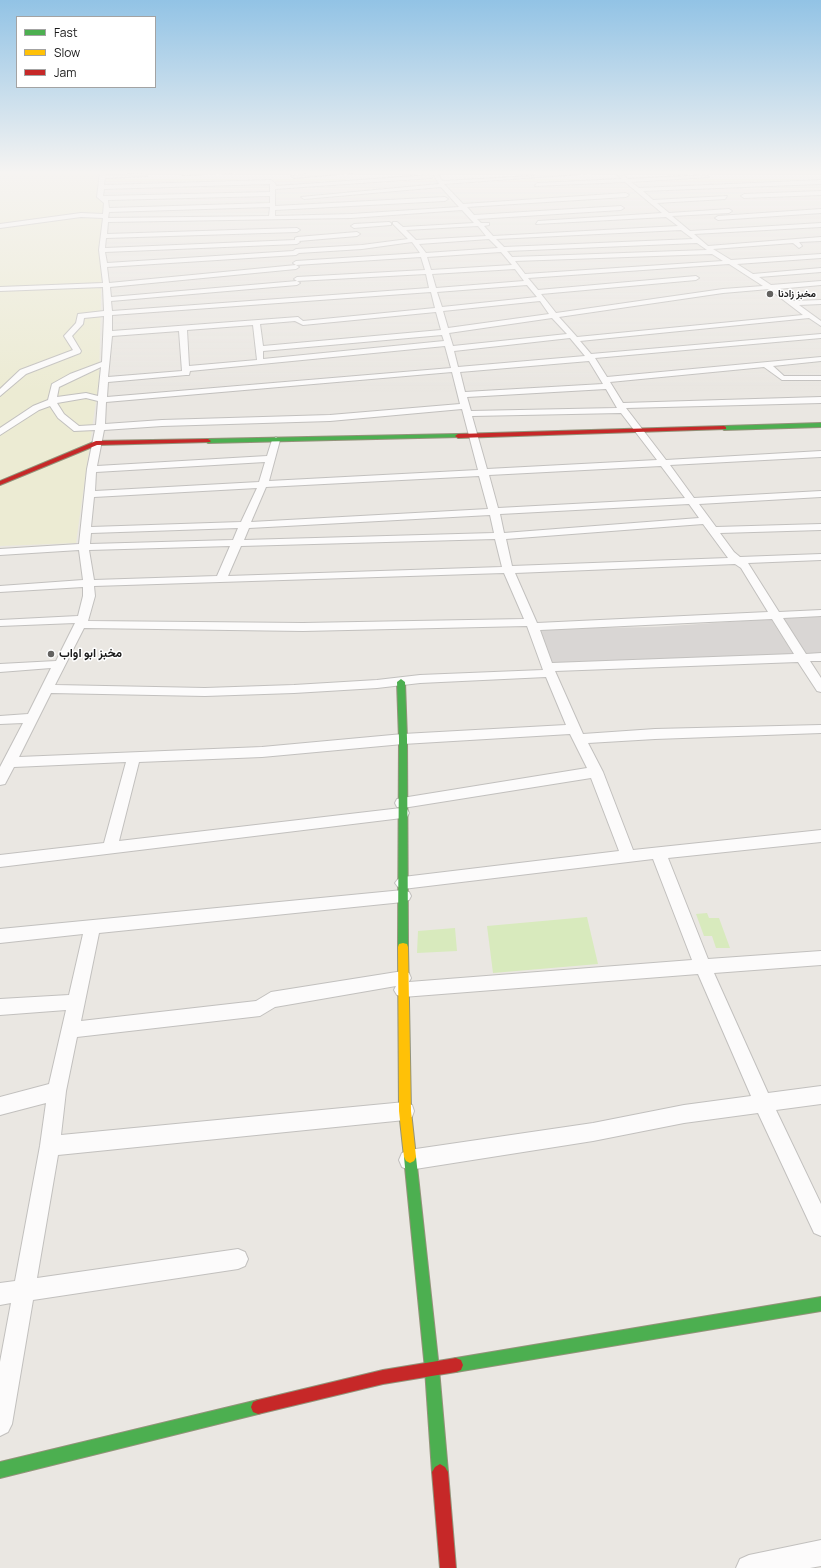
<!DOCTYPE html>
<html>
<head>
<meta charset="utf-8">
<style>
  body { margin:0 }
  #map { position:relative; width:821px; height:1568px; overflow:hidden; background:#eae7e2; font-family:Manrope,sans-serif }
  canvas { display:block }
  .legend { position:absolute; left:16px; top:16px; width:140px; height:72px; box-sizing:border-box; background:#fff; border:1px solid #a3a3a3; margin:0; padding:5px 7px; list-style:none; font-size:12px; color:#1a1a1a }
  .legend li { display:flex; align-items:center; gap:8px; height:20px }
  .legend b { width:20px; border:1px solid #a3a3a3 }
</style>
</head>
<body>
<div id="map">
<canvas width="821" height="1568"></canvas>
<ul class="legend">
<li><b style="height:5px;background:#4caf50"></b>Fast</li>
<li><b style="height:5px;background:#ffc107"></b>Slow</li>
<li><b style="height:5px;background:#c62828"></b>Jam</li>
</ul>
</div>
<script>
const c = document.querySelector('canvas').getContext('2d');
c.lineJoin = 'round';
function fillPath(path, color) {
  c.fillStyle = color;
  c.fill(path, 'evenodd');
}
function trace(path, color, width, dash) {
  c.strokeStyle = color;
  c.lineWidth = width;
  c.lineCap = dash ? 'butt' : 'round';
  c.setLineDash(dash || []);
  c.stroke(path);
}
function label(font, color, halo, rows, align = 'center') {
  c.font = font + ' Manrope,Vazirmatn,sans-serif';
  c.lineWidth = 3;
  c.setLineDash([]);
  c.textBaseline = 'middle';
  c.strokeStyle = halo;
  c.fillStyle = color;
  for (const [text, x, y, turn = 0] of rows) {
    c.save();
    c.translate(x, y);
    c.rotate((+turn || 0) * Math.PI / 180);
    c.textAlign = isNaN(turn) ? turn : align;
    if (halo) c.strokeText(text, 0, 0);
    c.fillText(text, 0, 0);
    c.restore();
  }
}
const residential = new Path2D(`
  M 821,615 L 821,656 L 803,656 L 779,616 Z
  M 771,619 L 795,657 L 542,667 L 532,629 L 656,627 Z`);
const farmland = new Path2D(`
  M 0,172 L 104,172 L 99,379 L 76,543 L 0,546 Z`);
const grass = new Path2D(`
  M 707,913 L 709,918 L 719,918 L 730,948 L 716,948 L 712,936 L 704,936 L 696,914 Z
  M 587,917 L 598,964 L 493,973 L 487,926 Z
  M 455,928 L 457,951 L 417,953 L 418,931 Z`);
const street = new Path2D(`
  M 100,172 L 105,172 L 105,175 L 144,174 L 147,176 L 105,178 L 104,185 L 271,180 L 275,183 L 276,186 L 430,175 L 432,178 L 275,189 L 275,206 L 445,197 L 448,199 L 445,201 L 275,210 L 275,216 L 351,214 L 459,207 L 441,187 L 304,199 L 301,197 L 439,184 L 432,172 L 437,172 L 442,181 L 534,176 L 536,173 L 592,173 L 444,184 L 463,204 L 626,193 L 629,195 L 626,197 L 467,207 L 474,215 L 621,206 L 624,208 L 621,210 L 477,219 L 481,223 L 489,223 L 489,225 L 484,226 L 493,236 L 678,226 L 666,217 L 536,224 L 538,221 L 662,213 L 625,182 L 535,186 L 537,183 L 622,179 L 614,172 L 620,172 L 628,179 L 706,175 L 709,177 L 631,182 L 639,188 L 821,180 L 821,184 L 643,191 L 653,200 L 727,196 L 725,199 L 657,203 L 669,213 L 729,209 L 732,211 L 729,213 L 672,216 L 690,231 L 821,223 L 821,227 L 694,234 L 708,246 L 821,237 L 821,241 L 799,242 L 802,246 L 799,248 L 793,243 L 713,249 L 731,260 L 821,254 L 821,258 L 737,264 L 753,274 L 821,268 L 821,272 L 759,277 L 771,285 L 821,281 L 821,285 L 777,289 L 794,301 L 821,300 L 821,304 L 799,305 L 821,321 L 821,326 L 809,318 L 580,341 L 591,354 L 821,334 L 821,338 L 595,358 L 607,377 L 821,357 L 821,361 L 773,366 L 784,376 L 821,376 L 821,380 L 782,380 L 764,367 L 610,382 L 623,403 L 821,397 L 821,403 L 626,408 L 666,460 L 821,451 L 821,457 L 670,465 L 694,498 L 821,491 L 821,497 L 699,504 L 716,527 L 821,524 L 821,530 L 720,533 L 734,552 L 740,557 L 821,554 L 821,560 L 748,563 L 779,612 L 821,610 L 821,616 L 783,618 L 806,654 L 821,653 L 821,661 L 810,661 L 821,678 L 821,692 L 817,691 L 798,662 L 555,671 L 583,734 L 655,729 L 821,725 L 821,733 L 655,739 L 588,743 L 603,772 L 633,850 L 821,830 L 821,842 L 668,858 L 708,959 L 821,951 L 821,965 L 714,973 L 768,1093 L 821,1086 L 821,1104 L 776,1110 L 821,1204 L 821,1236 L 814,1233 L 758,1113 L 684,1123 L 593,1141 L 409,1170 L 402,1167 L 399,1160 L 402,1153 L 409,1150 L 593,1123 L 684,1105 L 751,1096 L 698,974 L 403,997 L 397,995 L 394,990 L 396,986 L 275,1007 L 260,1016 L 77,1037 L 66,1091 L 61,1135 L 405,1102 L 412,1105 L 414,1111 L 412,1117 L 405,1120 L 58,1155 L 37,1278 L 238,1249 L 245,1252 L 248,1259 L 245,1266 L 238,1269 L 33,1300 L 12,1424 L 8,1432 L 0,1436 L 0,1362 L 11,1303 L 0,1305 L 0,1283 L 15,1281 L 40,1146 L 46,1103 L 0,1115 L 0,1097 L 49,1084 L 66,1010 L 0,1015 L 0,999 L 69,995 L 83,934 L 0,943 L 0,929 L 403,890 L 409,892 L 411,896 L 409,900 L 403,902 L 99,933 L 81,1021 L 256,1001 L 271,992 L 403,971 L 409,973 L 411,978 L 409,982 L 692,960 L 653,859 L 403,889 L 398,887 L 395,883 L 398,879 L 403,877 L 619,851 L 591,778 L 403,808 L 407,809 L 409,813 L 407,817 L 402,818 L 0,867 L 0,855 L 104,843 L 126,762 L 14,767 L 5,784 L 0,785 L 0,767 L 23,723 L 0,724 L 0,716 L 28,714 L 51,668 L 0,672 L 0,664 L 56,661 L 75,623 L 0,626 L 0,620 L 78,616 L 83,596 L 83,587 L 0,592 L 0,586 L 83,580 L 79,550 L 0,555 L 0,549 L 79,544 L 87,469 L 95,430 L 74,431 L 58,418 L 50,406 L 39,410 L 0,435 L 0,428 L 33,406 L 48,400 L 52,384 L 70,374 L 102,362 L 104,316 L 84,318 L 83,324 L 72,336 L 81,351 L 80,353 L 26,374 L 0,396 L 0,389 L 20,370 L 73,350 L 64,336 L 76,323 L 78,314 L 104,311 L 103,287 L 0,291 L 0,287 L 103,283 L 99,250 L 103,218 L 81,217 L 0,228 L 0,224 L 81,213 L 103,214 L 104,203 L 97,197 ZM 270,184 L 270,192 L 103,196 L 104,189 ZM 270,196 L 270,203 L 109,208 L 108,200 ZM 270,207 L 269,216 L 108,218 L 109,212 ZM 462,210 L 474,223 L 403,227 L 397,222 L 393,222 L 393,224 L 408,239 L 362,245 L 296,249 L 293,251 L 107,263 L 105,252 L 297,244 L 300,242 L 299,241 L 357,236 L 360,234 L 357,232 L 297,237 L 295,238 L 295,240 L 105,248 L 106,238 L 297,232 L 300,230 L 297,228 L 107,234 L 108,222 L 351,218 ZM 478,226 L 486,236 L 416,240 L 406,230 ZM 681,230 L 693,239 L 504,247 L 496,239 ZM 489,239 L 498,248 L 426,253 L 419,244 ZM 412,242 L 420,253 L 296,261 L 293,263 L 296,265 L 421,257 L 425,270 L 297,277 L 294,279 L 297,281 L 426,274 L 429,288 L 112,311 L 111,301 L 297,285 L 300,283 L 297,281 L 111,297 L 110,287 L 296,269 L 299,267 L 296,265 L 109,283 L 107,267 L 296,255 L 299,253 L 362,249 ZM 697,243 L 707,250 L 512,257 L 507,251 ZM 501,252 L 512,265 L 431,270 L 427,257 ZM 712,254 L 723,261 L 525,274 L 515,261 ZM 729,264 L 763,286 L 723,289 L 556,313 L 541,294 L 696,280 L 699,278 L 696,276 L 538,290 L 528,278 ZM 515,269 L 524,281 L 436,288 L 432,274 ZM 527,285 L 537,297 L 442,307 L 437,292 ZM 769,289 L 803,315 L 577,337 L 559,317 L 723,293 ZM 431,292 L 435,308 L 303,321 L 298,317 L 112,331 L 112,315 ZM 540,301 L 549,314 L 448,328 L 443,311 ZM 436,312 L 441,330 L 263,346 L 260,324 L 295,321 L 303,325 ZM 552,318 L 567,334 L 453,346 L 449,333 ZM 253,325 L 257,360 L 189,366 L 187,330 ZM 179,331 L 182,371 L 108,377 L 112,336 ZM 442,335 L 444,341 L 263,359 L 263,351 ZM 570,338 L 585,356 L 458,367 L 454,351 ZM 445,346 L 451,368 L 107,397 L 108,382 L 186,375 L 189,375 L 190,371 ZM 589,361 L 603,384 L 465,392 L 460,372 ZM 101,367 L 98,396 L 86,393 L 57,397 L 59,387 ZM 452,372 L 460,404 L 330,415 L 162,420 L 105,424 L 106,402 ZM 606,389 L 617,408 L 471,411 L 467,397 ZM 86,398 L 98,401 L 96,425 L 79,426 L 64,414 L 57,403 ZM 462,409 L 478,470 L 269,481 L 280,440 L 276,437 L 272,440 L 267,456 L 97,466 L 104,430 L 162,426 L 330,421 ZM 621,413 L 657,460 L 487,469 L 472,416 ZM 265,462 L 259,482 L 95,491 L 96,472 ZM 661,466 L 685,498 L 498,508 L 489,475 ZM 479,476 L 488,509 L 251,522 L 266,487 ZM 257,488 L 241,522 L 91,527 L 94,497 ZM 689,504 L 699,518 L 504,533 L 500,514 ZM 490,515 L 494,533 L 244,540 L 249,528 ZM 703,524 L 728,558 L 512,566 L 506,539 ZM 238,528 L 233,540 L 90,544 L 91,533 ZM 495,539 L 502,567 L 228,576 L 241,546 ZM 230,546 L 217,576 L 94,580 L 89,550 ZM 735,564 L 741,568 L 768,612 L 537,623 L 515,573 ZM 504,573 L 524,619 L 303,623 L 88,621 L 95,596 L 94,586 ZM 772,619 L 794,654 L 552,663 L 540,630 ZM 527,626 L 543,670 L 420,675 L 377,680 L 294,685 L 205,688 L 55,685 L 84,628 L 303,631 ZM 546,677 L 566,725 L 403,734 L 262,747 L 19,757 L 51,693 L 205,696 L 294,693 L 377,688 L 420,683 ZM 570,734 L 587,768 L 402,798 L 397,799 L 395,803 L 397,807 L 401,808 L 119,841 L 139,762 L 262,757 L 403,744 Z
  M 184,172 L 244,172 L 182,175 Z
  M 325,172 L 359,172 L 294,178 L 291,176 Z
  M 821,191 L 821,195 L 744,198 L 741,196 L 744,194 Z
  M 821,209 L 821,213 L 718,220 L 715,218 L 718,216 Z
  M 389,222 L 391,223 L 391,225 L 354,228 L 351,226 L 354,224 Z
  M 821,1540 L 821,1566 L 810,1568 L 736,1568 L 740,1559 L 749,1555 Z`);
const fast = new Path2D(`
  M 821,423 L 821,427 L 724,430 L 721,428 L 724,426 Z
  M 458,434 L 461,436 L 460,437 L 208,443 L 205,441 L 208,439 Z
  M 401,679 L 405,682 L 407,739 L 408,947 L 407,950 L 403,951 L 399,950 L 398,947 L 399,739 L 397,682 Z
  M 410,1151 L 414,1153 L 416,1157 L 439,1369 L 448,1472 L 445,1477 L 440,1480 L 435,1477 L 432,1472 L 425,1369 L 404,1157 L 406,1153 Z
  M 821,1297 L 821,1311 L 456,1372 L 451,1370 L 449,1365 L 451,1360 L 456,1358 Z
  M 258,1400 L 263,1402 L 265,1407 L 263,1412 L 258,1414 L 0,1478 L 0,1462 Z`);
const slow = new Path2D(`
  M 403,943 L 407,944 L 408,947 L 411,1111 L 416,1157 L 414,1161 L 410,1163 L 406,1161 L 404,1157 L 399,1111 L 398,947 L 399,944 Z`);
const jam = new Path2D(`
  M 724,426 L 726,427 L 726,429 L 458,438 L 455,436 L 458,434 Z
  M 208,439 L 211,441 L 210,442 L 97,445 L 0,485 L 0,481 L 96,441 Z
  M 456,1358 L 461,1360 L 463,1365 L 461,1370 L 456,1372 L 383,1384 L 258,1414 L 253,1412 L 251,1407 L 253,1402 L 258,1400 L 383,1370 Z
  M 440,1464 L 445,1467 L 448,1472 L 456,1568 L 440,1568 L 432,1472 L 435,1467 Z`);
const markers = [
  [770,294,4,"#636260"],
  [51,654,4,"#636260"]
];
const farPoinames = [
  ["مخبز زادنا",778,294]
];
const poiNames = [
  ["مخبز ابو اواب",59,654]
];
fillPath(residential, '#d9d6d4');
fillPath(farmland, '#ecebd3');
fillPath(grass, '#d8eabd');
trace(street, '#c2c0be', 2);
trace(fast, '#93937a', 2);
trace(slow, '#93937a', 2);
trace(jam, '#93937a', 2);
fillPath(street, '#fcfbfb');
fillPath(fast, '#4caf50');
fillPath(slow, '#ffc107');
fillPath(jam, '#c62828');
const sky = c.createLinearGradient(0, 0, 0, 392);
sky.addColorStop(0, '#92c3e5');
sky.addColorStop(0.44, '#f6f4f2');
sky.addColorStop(1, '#f6f4f200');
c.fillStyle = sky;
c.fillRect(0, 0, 821, 392);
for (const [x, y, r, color] of markers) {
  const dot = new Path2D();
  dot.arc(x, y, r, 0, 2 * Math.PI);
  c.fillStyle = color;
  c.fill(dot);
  trace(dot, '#fff', 1.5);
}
label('bold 10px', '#1a1a1a', '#fff', farPoinames, 'left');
label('bold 12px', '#1a1a1a', '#fff', poiNames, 'left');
</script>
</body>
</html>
